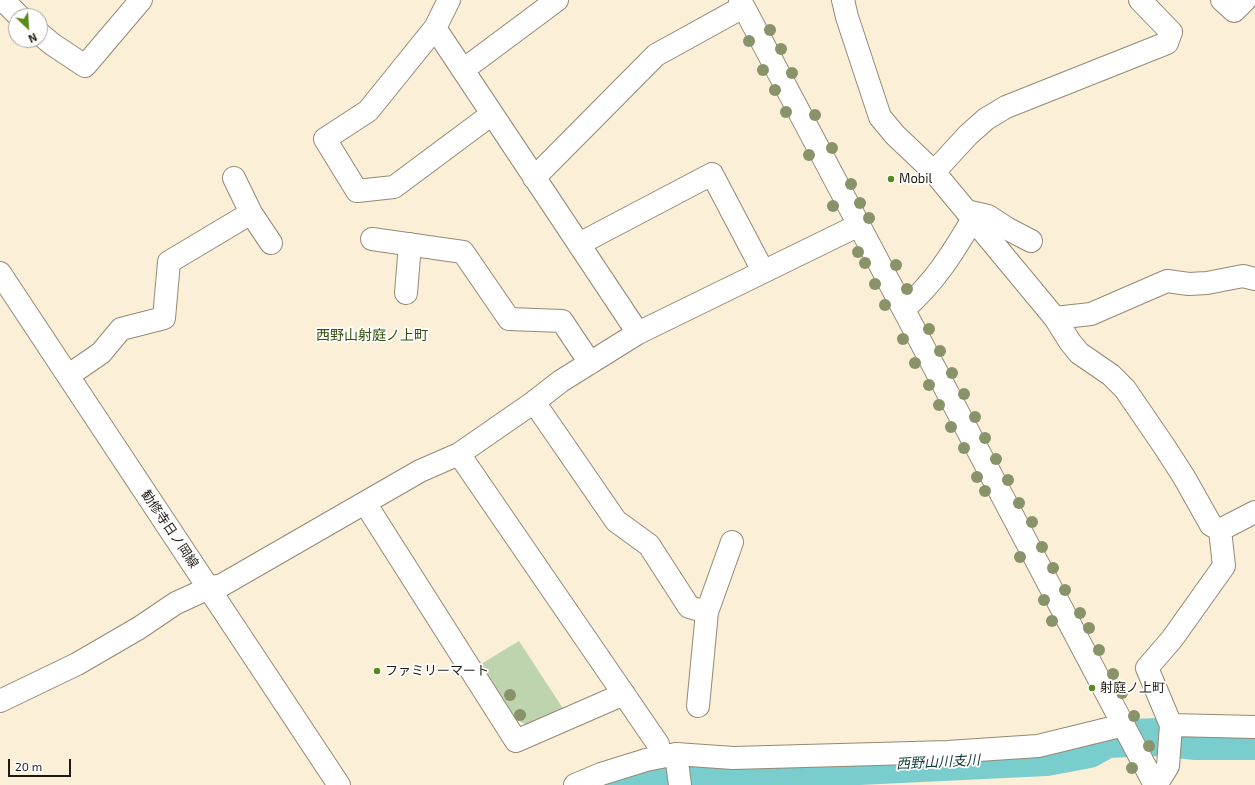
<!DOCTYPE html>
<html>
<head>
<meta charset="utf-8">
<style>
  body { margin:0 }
  #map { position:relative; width:1255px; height:785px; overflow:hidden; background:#fcefd8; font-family:"Exo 2",sans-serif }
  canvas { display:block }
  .north { position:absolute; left:8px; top:8px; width:40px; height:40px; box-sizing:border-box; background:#fff; border:1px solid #a5a3a0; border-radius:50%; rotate:155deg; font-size:11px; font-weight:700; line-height:16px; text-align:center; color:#1e1911 }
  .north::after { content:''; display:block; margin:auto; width:14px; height:18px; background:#5a891c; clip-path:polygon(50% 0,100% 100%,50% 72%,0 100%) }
  .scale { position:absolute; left:8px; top:759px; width:63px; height:18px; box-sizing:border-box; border:2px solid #1e1911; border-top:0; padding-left:5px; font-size:12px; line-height:14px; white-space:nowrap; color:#1e1911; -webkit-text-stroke:3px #fff; paint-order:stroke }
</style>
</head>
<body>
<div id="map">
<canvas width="1255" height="785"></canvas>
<div class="north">N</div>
<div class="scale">20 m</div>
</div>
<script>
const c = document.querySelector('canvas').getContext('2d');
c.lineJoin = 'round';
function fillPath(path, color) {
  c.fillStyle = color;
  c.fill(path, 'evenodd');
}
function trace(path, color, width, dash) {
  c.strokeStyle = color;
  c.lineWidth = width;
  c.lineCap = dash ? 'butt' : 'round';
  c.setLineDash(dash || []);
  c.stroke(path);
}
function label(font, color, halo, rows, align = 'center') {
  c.font = font + ' "Exo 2","Noto Sans JP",sans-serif';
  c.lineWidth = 3.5;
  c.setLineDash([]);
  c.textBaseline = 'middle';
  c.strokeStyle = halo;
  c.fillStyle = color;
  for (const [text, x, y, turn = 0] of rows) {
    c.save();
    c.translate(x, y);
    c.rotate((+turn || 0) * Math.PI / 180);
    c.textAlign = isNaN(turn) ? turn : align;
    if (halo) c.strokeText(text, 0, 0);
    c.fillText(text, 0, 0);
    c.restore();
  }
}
const green = new Path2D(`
  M 519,641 L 564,710 L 529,726 L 513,718 L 481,664 Z`);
const river = new Path2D(`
  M 619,785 C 643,776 667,774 693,774 L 1046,757 L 1089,749 L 1107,739 L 1159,737 L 1196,741 L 1255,741`);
const minor = new Path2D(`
  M 3,0 L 19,16
  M 449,0 L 435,28 L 368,111 L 325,139 L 357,191 L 394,187 L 492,114
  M 740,0 L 1155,785
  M 843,0 L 847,17 L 880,117 L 895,135 L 934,172 L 1055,318 L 1070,342 L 1079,353 L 1111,375 L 1125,389 L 1164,446 L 1184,477 L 1211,525 L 1220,530 L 1224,566 L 1172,639 L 1147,668 L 1171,725 L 1168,766 L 1156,785
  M 1222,0 L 1234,11 L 1245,0
  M 435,28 L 638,333
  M 40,34 L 52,44 L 85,66 L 141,0
  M 463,70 L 557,0
  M 934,172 L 968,135 L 986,119 L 1006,107 L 1167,43 L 1171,32 L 1140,0
  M 234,178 L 251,213 L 271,243
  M 534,178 L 656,55 L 743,7
  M 966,211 L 988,216 L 1008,229 L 1031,241
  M 372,239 L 463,252 L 509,319 L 562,321 L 590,363
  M 579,244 L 712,174 L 763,271
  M 406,293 L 410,244
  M 904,309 C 935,282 952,254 973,219
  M 1055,318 L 1091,314 L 1167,281 L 1189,284 L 1207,283 L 1243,276 L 1255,279
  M 69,375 L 101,353 L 121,329 L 164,318 L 169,262 L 251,213
  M 534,402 L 616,521 L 649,545 L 689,607 L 707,612 L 732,542
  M 459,454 L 658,744
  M 365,503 L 516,741 L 624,694
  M 1220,530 L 1255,512
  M 0,701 L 77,664 L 139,628 L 176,603 L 209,588 L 222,585 L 420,471 L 459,454 L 534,402 L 561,381 L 638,333 L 859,225
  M 698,706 L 707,612
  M 1171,725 L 1255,727
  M 676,754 L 680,785
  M 575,785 L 601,774 L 646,760 L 676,754 L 733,758 L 948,752 L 1038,746 L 1124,725`);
const major = new Path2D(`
  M 0,273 L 339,785`);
const trees = [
  [770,30],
  [749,41],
  [781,49],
  [763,70],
  [792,73],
  [775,90],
  [786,112],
  [815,115],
  [832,148],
  [809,155],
  [851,184],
  [860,203],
  [833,206],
  [869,218],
  [858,252],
  [865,263],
  [896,265],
  [875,284],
  [907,289],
  [885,305],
  [929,329],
  [903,339],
  [940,351],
  [915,363],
  [952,373],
  [929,385],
  [964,394],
  [939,405],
  [975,417],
  [951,427],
  [985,438],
  [964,448],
  [996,459],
  [977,477],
  [1008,480],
  [985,491],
  [1019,503],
  [1032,522],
  [1042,547],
  [1020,557],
  [1053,568],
  [1065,590],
  [1044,600],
  [1080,613],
  [1052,621],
  [1089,628],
  [1099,650],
  [1113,674],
  [1122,693],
  [510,695],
  [520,715],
  [1134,716],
  [1149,746],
  [1132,768]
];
const markers = [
  [891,179,4,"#5a891c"],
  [377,671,4,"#5a891c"],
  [1092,688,4,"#5a891c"]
];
const poiNames = [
  ["Mobil",899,179],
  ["ファミリーマート",385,671],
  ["射庭ノ上町",1100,688]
];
const streetNames = [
  ["勧修寺日ノ岡線",170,529,56]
];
const neighbourhoodNames = [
  ["西野山射庭ノ上町",372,335]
];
const waterNames = [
  ["西野山川支川",938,762,-3]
];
fillPath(green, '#bdd4ae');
trace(river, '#79cdcc', 38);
trace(minor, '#948974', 24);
trace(major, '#948974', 24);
trace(minor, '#fff', 22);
trace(major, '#fff', 22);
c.fillStyle = '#889369';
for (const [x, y] of trees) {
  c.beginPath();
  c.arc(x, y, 6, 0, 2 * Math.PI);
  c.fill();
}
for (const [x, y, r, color] of markers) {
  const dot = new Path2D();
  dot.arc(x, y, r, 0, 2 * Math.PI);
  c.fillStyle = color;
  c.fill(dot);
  trace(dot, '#fff', 1.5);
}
label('13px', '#1e1911', '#fff', poiNames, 'left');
label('13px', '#1e1911', '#fff', streetNames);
label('14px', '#34520d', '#fff', neighbourhoodNames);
label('italic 14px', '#143d3d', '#fff', waterNames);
</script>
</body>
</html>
